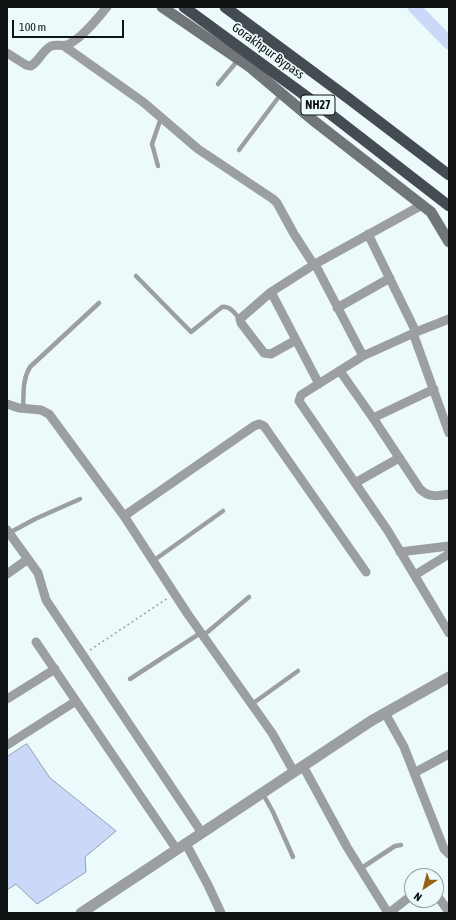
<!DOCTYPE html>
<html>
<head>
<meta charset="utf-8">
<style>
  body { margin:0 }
  #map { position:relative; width:456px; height:920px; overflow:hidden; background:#edfafc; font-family:"Asap Condensed",sans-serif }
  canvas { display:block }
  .frame { position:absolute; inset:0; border:8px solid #0e1213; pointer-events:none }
  .north { position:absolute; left:404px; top:868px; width:40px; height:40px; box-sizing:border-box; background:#edfafc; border:1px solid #949d9f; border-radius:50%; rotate:215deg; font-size:11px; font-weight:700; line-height:16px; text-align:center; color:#0e1213 }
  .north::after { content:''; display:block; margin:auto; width:14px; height:18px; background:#956315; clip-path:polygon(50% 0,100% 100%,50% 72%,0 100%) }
  .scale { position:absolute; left:12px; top:20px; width:112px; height:18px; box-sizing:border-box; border:2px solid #0e1213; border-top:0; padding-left:5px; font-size:12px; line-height:14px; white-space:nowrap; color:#0e1213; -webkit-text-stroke:3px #edfafc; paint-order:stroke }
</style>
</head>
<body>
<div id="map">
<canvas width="456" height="920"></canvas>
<div class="frame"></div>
<div class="north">N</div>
<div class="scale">100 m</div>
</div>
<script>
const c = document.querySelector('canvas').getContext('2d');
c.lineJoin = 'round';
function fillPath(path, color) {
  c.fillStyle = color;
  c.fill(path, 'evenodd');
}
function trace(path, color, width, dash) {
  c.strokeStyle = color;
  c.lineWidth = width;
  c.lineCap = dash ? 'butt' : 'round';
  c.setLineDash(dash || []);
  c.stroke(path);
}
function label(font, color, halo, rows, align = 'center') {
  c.font = font + ' "Asap Condensed",sans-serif';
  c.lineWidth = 3;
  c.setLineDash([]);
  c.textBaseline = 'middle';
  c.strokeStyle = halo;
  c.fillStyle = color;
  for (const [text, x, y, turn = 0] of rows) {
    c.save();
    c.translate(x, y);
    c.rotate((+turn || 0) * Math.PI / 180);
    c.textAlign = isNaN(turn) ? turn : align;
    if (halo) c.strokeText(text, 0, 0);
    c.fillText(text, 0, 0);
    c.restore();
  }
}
const water = new Path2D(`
  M 27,744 L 50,778 L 116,831 L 85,857 L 86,872 L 37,904 L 16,884 L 7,890 L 7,757 Z`);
const river = new Path2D(`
  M 414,7 L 449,43`);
const path = new Path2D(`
  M 90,650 L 168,598`);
const service = new Path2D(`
  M 218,84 L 239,59
  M 239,150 L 281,94
  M 158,166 L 152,144 L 161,118
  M 136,276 L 191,332 L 222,307 C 230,305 235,314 240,319
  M 23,409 C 24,394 22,380 30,367 L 99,303
  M 9,533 L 35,519 L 80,499
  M 153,561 L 223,511
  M 204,635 L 249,597
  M 130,679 L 202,632
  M 252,704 L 298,671
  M 263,794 L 273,812 L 293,857
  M 360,869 L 395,846 L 401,845`);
const minor = new Path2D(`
  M 64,46 L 143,102 L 198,149 L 273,199 L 277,203 L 294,234 L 314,265
  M 7,53 L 26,65 L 31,66 C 39,61 43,50 51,46 C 57,44 64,47 69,44 C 82,38 98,18 107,7
  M 368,234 L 416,332
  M 315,264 L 363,356
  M 271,292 L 319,384
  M 337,308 L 390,278
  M 449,319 L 416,332 L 363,356 L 301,395 L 299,401 L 388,531 L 449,633
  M 413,333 L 449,433
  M 296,340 L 271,354 L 264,353 L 241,323 L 240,319 L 271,292 L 315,264 L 422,205
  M 340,371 L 373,418 L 420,489 C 429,498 438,496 449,494
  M 7,404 L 19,408 L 41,410 L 49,414 L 124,516 L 187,613 L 272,733 L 294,772
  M 373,418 L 434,389
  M 355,483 L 399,458
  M 124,516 L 254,426 L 259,424 L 264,426 L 366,572
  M 7,530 L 38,573 L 46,600 L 202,833
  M 400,552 L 449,546
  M 7,574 L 28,559
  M 415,575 L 449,554
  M 36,642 L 177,850
  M 7,699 L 55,669
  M 385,713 L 404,747 L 444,849 L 449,854
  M 7,745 L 76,701
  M 303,766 L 347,847 L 388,913
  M 414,773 L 449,754
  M 186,844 L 208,885 L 221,913
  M 436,894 L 449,912
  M 389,913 L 412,895`);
const tertiary = new Path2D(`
  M 81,913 L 371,721 L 449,677`);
const secondary = new Path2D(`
  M 162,7 L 250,67 L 314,121 L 431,212 L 449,242`);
const trunk = new Path2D(`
  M 184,7 L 329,113 L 449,206
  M 225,7 L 348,98 L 449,175`);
const shields = [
  [318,105,34]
];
const shieldNames = [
  ["NH27",318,105]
];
const streetNames = [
  ["Gorakhpur Bypass",268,51,36]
];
fillPath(water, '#cbd9f9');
trace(water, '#929db4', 1);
trace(river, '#cbd9f9', 13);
trace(path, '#97a0a2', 1.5, [2, 3]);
trace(service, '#9b9fa2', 4.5);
trace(minor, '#9b9fa2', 9);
trace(tertiary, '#9b9fa2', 11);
trace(secondary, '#6f7579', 11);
trace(trunk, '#444c51', 11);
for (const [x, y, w] of shields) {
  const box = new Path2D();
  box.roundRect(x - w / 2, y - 10, w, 20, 3);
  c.fillStyle = '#edfafc';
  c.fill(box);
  trace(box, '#0e1213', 1);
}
label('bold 12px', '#0e1213', null, shieldNames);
label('13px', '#0e1213', '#edfafc', streetNames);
</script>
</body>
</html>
